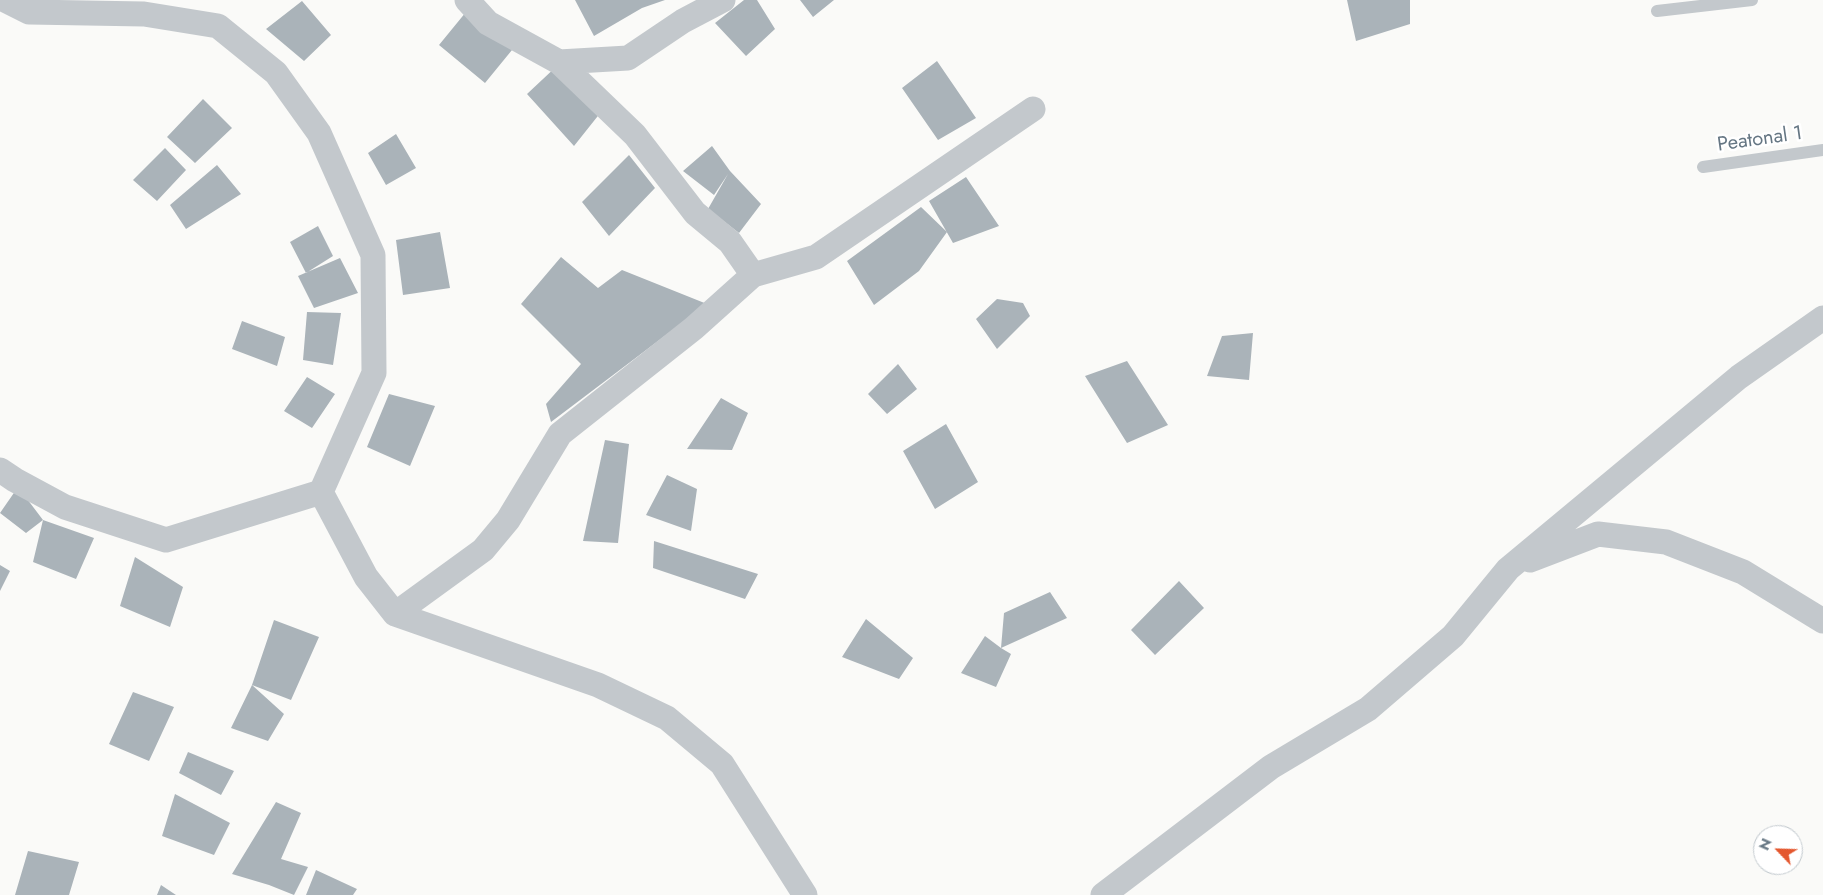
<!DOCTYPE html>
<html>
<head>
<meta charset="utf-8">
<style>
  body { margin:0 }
  #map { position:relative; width:1823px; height:895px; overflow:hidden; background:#fafaf8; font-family:Jost,sans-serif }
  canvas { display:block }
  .north { position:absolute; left:1753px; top:825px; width:50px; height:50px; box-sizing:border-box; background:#fff; border:1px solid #c1c8cd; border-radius:50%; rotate:294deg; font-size:14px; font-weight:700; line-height:20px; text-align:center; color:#657683 }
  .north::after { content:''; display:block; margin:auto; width:18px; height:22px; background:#e4572e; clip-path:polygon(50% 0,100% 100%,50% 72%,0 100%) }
</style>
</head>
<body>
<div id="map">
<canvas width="1823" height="895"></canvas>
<div class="north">N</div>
</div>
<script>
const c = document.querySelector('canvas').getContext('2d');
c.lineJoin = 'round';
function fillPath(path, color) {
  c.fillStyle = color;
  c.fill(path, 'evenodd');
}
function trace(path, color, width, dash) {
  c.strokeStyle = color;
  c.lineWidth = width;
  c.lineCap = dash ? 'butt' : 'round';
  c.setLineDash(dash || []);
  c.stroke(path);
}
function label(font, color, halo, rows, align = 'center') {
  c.font = font + ' Jost,sans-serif';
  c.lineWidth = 5;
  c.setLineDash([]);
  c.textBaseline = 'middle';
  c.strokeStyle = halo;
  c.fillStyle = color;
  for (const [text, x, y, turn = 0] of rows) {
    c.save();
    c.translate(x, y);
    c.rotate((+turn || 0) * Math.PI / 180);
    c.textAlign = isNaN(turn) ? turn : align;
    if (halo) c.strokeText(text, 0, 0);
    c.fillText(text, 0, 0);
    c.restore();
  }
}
const building = new Path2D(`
  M 575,0 L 665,0 L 642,8 L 594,36 Z
  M 744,0 L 757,0 L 775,29 L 746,56 L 715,23 Z
  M 800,0 L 834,0 L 813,17 Z
  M 1347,0 L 1410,0 L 1410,24 L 1356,41 Z
  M 302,1 L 331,35 L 304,61 L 266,29 Z
  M 466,12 L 512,50 L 485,83 L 439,45 Z
  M 937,61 L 976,118 L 938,140 L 902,88 Z
  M 559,64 L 605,107 L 574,146 L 527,94 Z
  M 203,99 L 232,128 L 195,163 L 167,137 Z
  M 396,134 L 416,168 L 386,185 L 368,153 Z
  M 712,146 L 730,171 L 761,204 L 739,233 L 708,209 L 728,174 L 714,195 L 683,171 Z
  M 165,148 L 186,170 L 157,201 L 133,180 Z
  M 629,155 L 655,188 L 609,236 L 582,202 Z
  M 217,165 L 241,194 L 186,229 L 170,205 Z
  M 966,177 L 999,226 L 953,243 L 929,201 Z
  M 921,207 L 947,232 L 919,271 L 874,305 L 847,261 Z
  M 318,226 L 333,256 L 306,273 L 290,242 Z
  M 440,232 L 450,288 L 403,295 L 396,240 Z
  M 561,257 L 598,288 L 622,270 L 707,304 L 551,422 L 546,404 L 581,364 L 521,304 Z
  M 340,258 L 358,293 L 314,308 L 298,276 Z
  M 997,299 L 1023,303 L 1030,316 L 997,349 L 976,319 Z
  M 307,312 L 341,313 L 333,365 L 303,360 Z
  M 242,321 L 285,337 L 277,366 L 232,349 Z
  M 1253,333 L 1249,380 L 1207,376 L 1222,336 Z
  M 1127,361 L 1168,425 L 1127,443 L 1085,376 Z
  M 898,364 L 917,389 L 887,414 L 868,394 Z
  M 307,377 L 335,394 L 312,428 L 284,411 Z
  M 389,394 L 435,406 L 410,466 L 367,447 Z
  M 721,398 L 748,413 L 732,450 L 687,449 Z
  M 946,424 L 978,482 L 935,509 L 903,451 Z
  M 605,440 L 629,444 L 618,543 L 583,541 Z
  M 667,475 L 697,489 L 691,531 L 646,515 Z
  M 18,487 L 43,520 L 94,538 L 76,579 L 33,562 L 43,520 L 26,533 L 0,513 Z
  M 654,541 L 758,574 L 745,599 L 653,568 Z
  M 135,557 L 183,587 L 170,627 L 120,606 Z
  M 0,565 L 10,571 L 0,591 Z
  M 1179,581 L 1204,608 L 1155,655 L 1131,630 Z
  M 1050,592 L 1067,618 L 1001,648 L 1011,654 L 996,687 L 961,673 L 985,636 L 1001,648 L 1004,613 Z
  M 866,619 L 913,658 L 899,679 L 842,657 Z
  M 274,620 L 319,637 L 291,700 L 252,685 Z
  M 252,685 L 284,714 L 268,741 L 231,728 Z
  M 133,692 L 174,707 L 149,761 L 109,744 Z
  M 188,752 L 234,771 L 221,795 L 179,773 Z
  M 175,794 L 230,823 L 214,855 L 162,836 Z
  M 276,802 L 301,813 L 281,859 L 308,867 L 294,895 L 269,885 L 232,874 Z
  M 28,851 L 79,862 L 69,895 L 15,895 Z
  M 316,870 L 357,889 L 353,895 L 306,895 Z
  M 161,885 L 176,895 L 157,895 Z`);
const lane = new Path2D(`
  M 1657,11 L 1752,0
  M 1703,167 L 1823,150`);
const street = new Path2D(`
  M 467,0 L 488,23 L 559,62 L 635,135 L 695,213 L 730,242 L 753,275
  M 559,62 L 628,58 L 683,21 L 723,0
  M 0,470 L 15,480 L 65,507 L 166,540 L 321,492 L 374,373 L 373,255 L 319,133 L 276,73 L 218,26 L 144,14 L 29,12 L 5,0
  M 321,492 L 366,577 L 395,614 L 598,685 L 667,718 L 722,764 L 805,895
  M 1530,560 L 1598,534 L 1666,542 L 1743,572 L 1823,621
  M 395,614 L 483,550 L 508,520 L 560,434 L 694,328 L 753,275 L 816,257 L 1033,109
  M 1103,895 L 1271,767 L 1368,709 L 1453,636 L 1508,569 L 1739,377 L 1823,318`);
const streetNames = [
  ["Peatonal 1",1760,140,-8]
];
fillPath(building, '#aab3b9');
trace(lane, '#c3c8cc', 12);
trace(street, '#c3c8cc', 25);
label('20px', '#657683', '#fff', streetNames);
</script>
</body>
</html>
